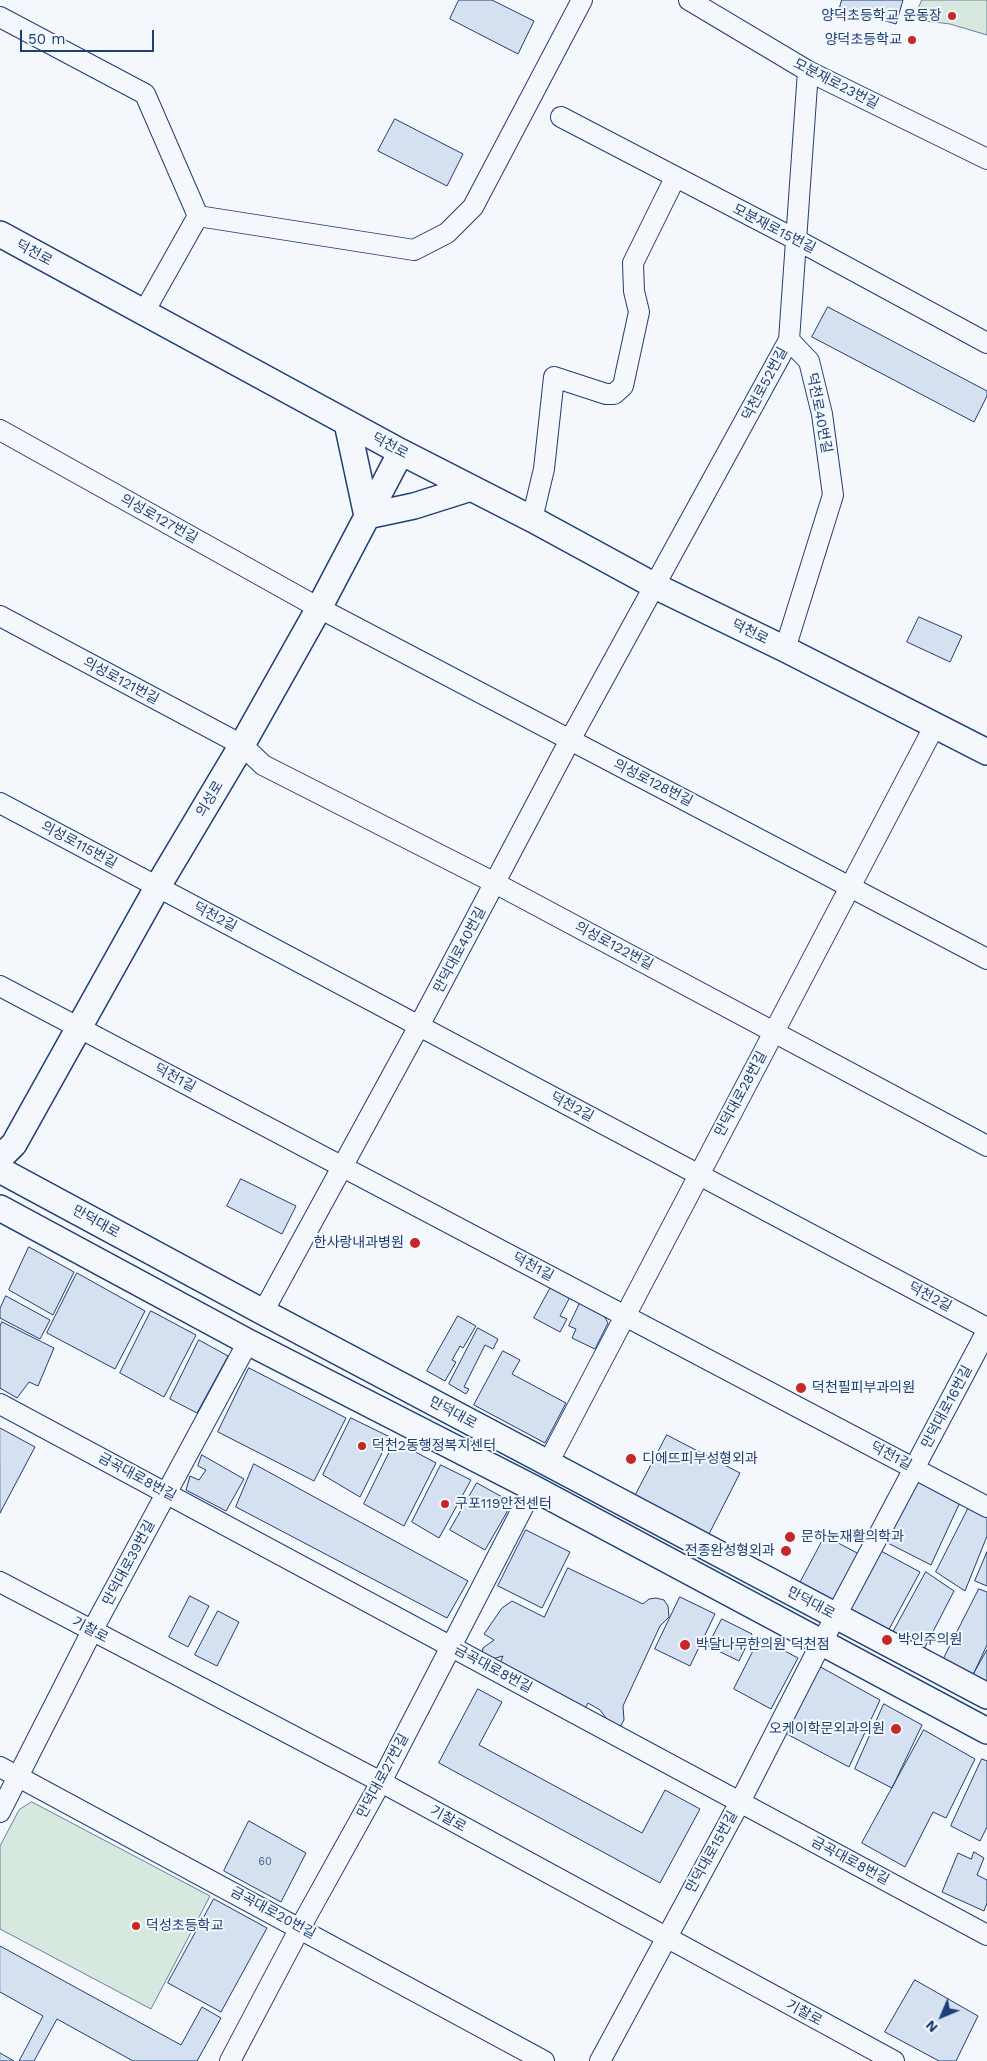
<!DOCTYPE html>
<html>
<head>
<meta charset="utf-8">
<style>
  body { margin:0 }
  #map { position:relative; width:987px; height:2061px; overflow:hidden; background:#f4f7fb; font-family:"Work Sans",sans-serif }
  canvas { display:block }
  .north { position:absolute; left:917px; top:1991px; width:50px; height:50px; -webkit-text-stroke:4px #f4f7fb; paint-order:stroke; rotate:225deg; font-size:14px; font-weight:700; line-height:20px; text-align:center; color:#1d3f73 }
  .north::after { content:''; display:block; margin:auto; width:18px; height:22px; background:#1d3f73; clip-path:polygon(50% 0,100% 100%,50% 72%,0 100%) }
  .scale { position:absolute; left:20px; top:30px; width:134px; height:22px; box-sizing:border-box; border:2px solid #1d3f73; border-top:0; padding-left:6px; font-size:15px; line-height:18px; white-space:nowrap; color:#1d3f73; -webkit-text-stroke:4px #f4f7fb; paint-order:stroke }
</style>
</head>
<body>
<div id="map">
<canvas width="987" height="2061"></canvas>
<div class="north">N</div>
<div class="scale">50 m</div>
</div>
<script>
const c = document.querySelector('canvas').getContext('2d');
c.lineJoin = 'round';
function fillPath(path, color) {
  c.fillStyle = color;
  c.fill(path, 'evenodd');
}
function trace(path, color, width, dash) {
  c.strokeStyle = color;
  c.lineWidth = width;
  c.lineCap = dash ? 'butt' : 'round';
  c.setLineDash(dash || []);
  c.stroke(path);
}
function label(font, color, halo, rows, align = 'center') {
  c.font = font + ' "Work Sans","Noto Sans KR",sans-serif';
  c.lineWidth = 4;
  c.setLineDash([]);
  c.textBaseline = 'middle';
  c.strokeStyle = halo;
  c.fillStyle = color;
  for (const [text, x, y, turn = 0] of rows) {
    c.save();
    c.translate(x, y);
    c.rotate((+turn || 0) * Math.PI / 180);
    c.textAlign = isNaN(turn) ? turn : align;
    if (halo) c.strokeText(text, 0, 0);
    c.fillText(text, 0, 0);
    c.restore();
  }
}
const green = new Path2D(`
  M 922,0 L 987,0 L 987,35 L 950,24 L 918,20 L 917,12 Z
  M 32,1802 L 210,1896 L 151,2009 L 0,1929 L 0,1846 L 19,1810 Z`);
const building = new Path2D(`
  M 459,0 L 492,0 L 534,21 L 518,54 L 450,19 Z
  M 842,0 L 903,0 L 896,24 L 840,7 Z
  M 395,119 L 463,154 L 447,186 L 378,151 Z
  M 828,307 L 987,391 L 987,396 L 974,422 L 812,337 Z
  M 919,617 L 962,636 L 950,662 L 907,642 Z
  M 241,1179 L 296,1206 L 282,1234 L 227,1206 Z
  M 29,1247 L 74,1272 L 53,1315 L 9,1290 Z
  M 77,1273 L 145,1311 L 115,1369 L 47,1333 Z
  M 551,1287 L 570,1297 L 560,1316 L 567,1319 L 560,1332 L 534,1318 Z
  M 6,1296 L 50,1320 L 40,1339 L 0,1318 L 0,1309 Z
  M 580,1303 L 603,1314 L 608,1323 L 595,1349 L 572,1338 L 576,1329 L 569,1326 Z
  M 151,1311 L 196,1335 L 164,1397 L 120,1373 Z
  M 458,1316 L 476,1326 L 463,1348 L 460,1346 L 452,1360 L 456,1362 L 445,1381 L 427,1371 Z
  M 2,1322 L 54,1348 L 38,1386 L 29,1382 L 17,1398 L 0,1388 L 0,1327 Z
  M 478,1328 L 498,1339 L 493,1349 L 485,1345 L 464,1387 L 469,1389 L 466,1394 L 449,1384 Z
  M 199,1340 L 228,1356 L 197,1413 L 170,1399 Z
  M 503,1351 L 520,1360 L 512,1374 L 566,1403 L 545,1443 L 474,1405 Z
  M 249,1368 L 346,1418 L 314,1481 L 218,1432 Z
  M 351,1418 L 390,1437 L 360,1497 L 323,1475 Z
  M 0,1428 L 35,1447 L 0,1513 Z
  M 667,1435 L 740,1473 L 708,1536 L 634,1498 Z
  M 395,1441 L 436,1463 L 404,1526 L 364,1504 Z
  M 202,1455 L 244,1479 L 226,1511 L 186,1490 L 190,1476 L 199,1480 L 206,1470 L 198,1466 Z
  M 254,1464 L 468,1581 L 447,1618 L 236,1507 Z
  M 441,1465 L 471,1480 L 439,1538 L 412,1522 Z
  M 919,1479 L 961,1500 L 931,1565 L 884,1541 Z
  M 477,1483 L 504,1498 L 507,1512 L 485,1550 L 450,1530 Z
  M 969,1507 L 987,1516 L 987,1536 L 965,1591 L 936,1572 Z
  M 526,1530 L 570,1552 L 542,1608 L 498,1586 Z
  M 825,1536 L 859,1554 L 835,1602 L 800,1583 Z
  M 881,1551 L 920,1572 L 887,1633 L 848,1613 Z
  M 987,1552 L 987,1586 L 975,1581 Z
  M 568,1568 L 643,1604 L 649,1599 L 656,1598 L 664,1600 L 668,1606 L 669,1617 L 660,1626 L 623,1706 L 624,1720 L 620,1727 L 609,1722 L 600,1710 L 588,1703 L 583,1712 L 498,1667 L 503,1656 L 492,1659 L 482,1653 L 483,1648 L 494,1640 L 484,1634 L 502,1608 L 512,1601 L 544,1617 Z
  M 926,1572 L 954,1591 L 923,1651 L 891,1636 Z
  M 979,1589 L 987,1592 L 987,1645 L 972,1677 L 941,1664 Z
  M 190,1596 L 209,1606 L 188,1647 L 169,1637 Z
  M 680,1597 L 715,1614 L 690,1666 L 655,1649 Z
  M 218,1611 L 239,1622 L 217,1666 L 195,1655 Z
  M 722,1619 L 752,1634 L 739,1661 L 708,1646 Z
  M 760,1638 L 798,1658 L 771,1709 L 734,1689 Z
  M 987,1650 L 987,1684 L 972,1677 Z
  M 817,1665 L 880,1700 L 849,1767 L 785,1733 Z
  M 478,1689 L 502,1702 L 479,1745 L 642,1833 L 665,1790 L 700,1809 L 660,1883 L 439,1763 Z
  M 884,1704 L 922,1725 L 892,1788 L 855,1769 Z
  M 924,1730 L 975,1759 L 946,1818 L 933,1812 L 905,1867 L 862,1843 Z
  M 982,1759 L 987,1761 L 987,1827 L 980,1841 L 951,1826 Z
  M 249,1821 L 306,1853 L 281,1902 L 224,1871 Z
  M 974,1852 L 984,1858 L 977,1875 L 987,1880 L 987,1903 L 984,1911 L 942,1892 L 958,1853 L 971,1859 Z
  M 214,1899 L 267,1928 L 221,2012 L 168,1983 Z
  M 0,1946 L 181,2045 L 202,2007 L 221,2018 L 197,2061 L 133,2061 L 57,2019 L 34,2061 L 19,2061 L 43,2016 L 0,1992 Z
  M 915,1980 L 978,2016 L 956,2061 L 939,2061 L 885,2032 Z
  M 0,2053 L 14,2061 L 0,2061 Z`);
const minor = new Path2D(`
  M 689,0 L 808,71 L 987,159
  M 0,17 L 145,94 L 198,216
  M 561,117 L 795,239 L 987,343
  M 144,312 L 198,216 L 414,250 L 447,233 L 473,207 L 582,0
  M 0,430 L 319,608 L 987,959
  M 532,519 L 544,469 L 554,377 L 606,394 L 614,394 L 623,386 L 639,312 L 634,291 L 633,263 L 675,178
  M 0,616 L 242,745 L 263,765 L 495,883 L 987,1146
  M 785,649 L 833,495 L 822,414 L 809,361 L 789,340
  M 0,803 L 987,1328
  M 0,986 L 987,1507
  M 263,1312 L 419,1026 L 570,740 L 789,340 L 808,71
  M 0,1404 L 987,1935
  M 548,1463 L 935,725
  M 0,1582 L 381,1782 L 894,2061
  M 0,1767 L 544,2061
  M 0,1812 L 92,1631 L 248,1342
  M 230,2061 L 300,1928 L 381,1782 L 533,1488
  M 600,2061 L 740,1802 L 814,1657 L 987,1331`);
const major = new Path2D(`
  M 0,234 L 401,452 L 532,519 L 655,586 L 785,649 L 987,752
  M 347,423 L 367,516 L 414,506 L 471,488
  M 0,1158 L 14,1144 L 158,886 L 242,745 L 319,608 L 401,452
  M 0,1170 L 263,1312 L 987,1696
  M 0,1208 L 248,1342 L 533,1488 L 987,1731`);
const markers = [
  [952,16,5,"#c62828"],
  [912,40,5,"#c62828"],
  [415,1243,6,"#c62828"],
  [801,1388,6,"#c62828"],
  [362,1446,5,"#c62828"],
  [631,1459,6,"#c62828"],
  [445,1504,5,"#c62828"],
  [790,1537,6,"#c62828"],
  [786,1551,6,"#c62828"],
  [887,1640,6,"#c62828"],
  [685,1645,6,"#c62828"],
  [896,1729,6,"#c62828"],
  [136,1926,5,"#c62828"]
];
const numberNames = [
  ["60",265,1862]
];
const poiNames = [
  ["양덕초등학교 운동장",942,16,"right"],
  ["양덕초등학교",902,40,"right"],
  ["한사랑내과병원",404,1243,"right"],
  ["덕천필피부과의원",812,1388],
  ["덕천2동행정복지센터",372,1446],
  ["디에뜨피부성형외과",642,1459],
  ["구포119안전센터",455,1504],
  ["문하눈재활의학과",801,1537],
  ["전종완성형외과",775,1551,"right"],
  ["박인주의원",898,1640],
  ["박달나무한의원 덕천점",696,1645],
  ["오케이학문외과의원",885,1729,"right"],
  ["덕성초등학교",146,1926]
];
const streetNames = [
  ["모분재로23번길",836,84,27],
  ["모분재로15번길",774,229,27],
  ["덕천로",34,253,28],
  ["덕천로52번길",765,384,-62],
  ["덕천로40번길",819,413,79],
  ["덕천로",390,446,28],
  ["의성로127번길",159,519,29],
  ["덕천로",750,632,26],
  ["의성로121번길",121,681,28],
  ["의성로128번길",653,783,27],
  ["의성로",210,799,-59],
  ["의성로115번길",79,845,28],
  ["덕천2길",215,917,28],
  ["의성로122번길",614,946,28],
  ["만덕대로40번길",460,950,-62],
  ["덕천1길",175,1078,28],
  ["만덕대로28번길",741,1094,-62],
  ["덕천2길",572,1107,28],
  ["만덕대로",96,1222,29],
  ["덕천1길",533,1267,28],
  ["덕천2길",930,1297,28],
  ["만덕대로16번길",947,1407,-62],
  ["만덕대로",453,1413,28],
  ["덕천1길",891,1456,28],
  ["금곡대로8번길",137,1477,28],
  ["만덕대로39번길",129,1563,-62],
  ["만덕대로",811,1603,28],
  ["기찰로",90,1630,28],
  ["금곡대로8번길",493,1669,28],
  ["만덕대로27번길",383,1776,-62],
  ["기찰로",448,1819,29],
  ["만덕대로15번길",712,1852,-61],
  ["금곡대로8번길",850,1861,28],
  ["금곡대로20번길",273,1913,28],
  ["기찰로",804,2013,28]
];
fillPath(green, '#d7e8df');
trace(green, '#687fa3', 1);
fillPath(building, '#d5e0f0');
trace(building, '#1d3f73', 1);
trace(minor, '#1d3f73', 22);
trace(major, '#1d3f73', 28);
trace(minor, '#f4f7fb', 20);
trace(major, '#f4f7fb', 25);
for (const [x, y, r, color] of markers) {
  const dot = new Path2D();
  dot.arc(x, y, r, 0, 2 * Math.PI);
  c.fillStyle = color;
  c.fill(dot);
  trace(dot, '#f4f7fb', 2);
}
label('11px', '#4b6792', null, numberNames);
label('14px', '#1d3f73', '#f4f7fb', poiNames, 'left');
label('14px', '#1d3f73', '#f4f7fb', streetNames);
</script>
</body>
</html>
